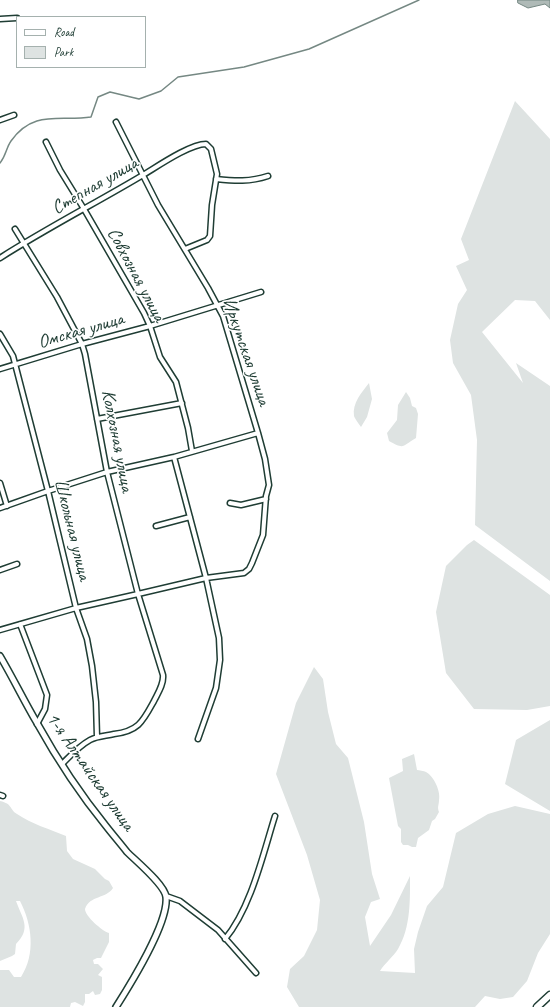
<!DOCTYPE html>
<html>
<head>
<meta charset="utf-8">
<style>
  body { margin:0 }
  #map { position:relative; width:550px; height:1007px; overflow:hidden; background:#fff; font-family:Caveat,sans-serif }
  canvas { display:block }
  .legend { position:absolute; left:16px; top:16px; width:130px; height:52px; box-sizing:border-box; background:#fff; border:1px solid #a5b1ae; margin:0; padding:5px 7px; list-style:none; font-size:12px; color:#1f3d34 }
  .legend li { display:flex; align-items:center; gap:8px; height:20px }
  .legend b { width:20px; border:1px solid #a5b1ae }
</style>
</head>
<body>
<div id="map">
<canvas width="550" height="1007"></canvas>
<ul class="legend">
<li><b style="height:5px;background:#fff"></b>Road</li>
<li><b style="height:11px;background:#dee3e2"></b>Park</li>
</ul>
</div>
<script>
const c = document.querySelector('canvas').getContext('2d');
c.lineJoin = 'round';
function fillPath(path, color) {
  c.fillStyle = color;
  c.fill(path, 'evenodd');
}
function trace(path, color, width, dash) {
  c.strokeStyle = color;
  c.lineWidth = width;
  c.lineCap = dash ? 'butt' : 'round';
  c.setLineDash(dash || []);
  c.stroke(path);
}
function label(font, color, halo, rows, align = 'center') {
  c.font = font + ' Caveat,sans-serif';
  c.lineWidth = 3;
  c.setLineDash([]);
  c.textBaseline = 'middle';
  c.strokeStyle = halo;
  c.fillStyle = color;
  for (const [text, x, y, turn = 0] of rows) {
    c.save();
    c.translate(x, y);
    c.rotate((+turn || 0) * Math.PI / 180);
    c.textAlign = isNaN(turn) ? turn : align;
    if (halo) c.strokeText(text, 0, 0);
    c.fillText(text, 0, 0);
    c.restore();
  }
}
const green = new Path2D(`
  M 515,101 L 550,139 L 550,320 L 535,301 L 515,300 L 482,332 L 523,383 L 516,363 L 550,386 L 550,581 L 475,525 L 477,440 L 471,395 L 453,363 L 450,340 L 458,304 L 467,290 L 456,266 L 469,260 L 461,239 Z
  M 369,383 L 372,399 L 367,417 L 361,427 C 359,424 355,419 354,416 C 352,403 362,392 369,383 Z
  M 406,392 L 410,398 L 412,406 L 416,408 L 418,414 L 416,438 C 402,446 405,450 389,441 L 387,433 L 397,420 L 398,405 Z
  M 474,540 L 550,595 L 550,706 L 527,710 L 474,709 L 446,673 L 436,612 L 446,566 L 467,545 Z
  M 314,667 L 323,679 L 328,712 L 336,744 L 348,758 L 364,822 L 372,874 L 380,899 L 371,902 L 365,917 L 370,946 L 391,915 L 410,876 C 410,900 411,927 398,949 C 393,957 385,963 380,971 L 415,973 L 414,949 L 418,932 L 427,906 L 443,887 L 456,833 L 488,814 L 515,806 L 550,814 L 550,934 L 538,953 L 527,981 L 513,997 L 500,999 L 485,996 L 475,1007 L 299,1007 L 287,987 L 290,969 L 304,956 L 317,930 L 320,900 L 307,855 L 276,774 L 296,703 Z
  M 550,720 L 550,811 L 505,784 L 516,740 Z
  M 414,754 L 417,770 C 419,770 424,771 426,772 C 434,776 441,792 439,800 C 439,805 437,807 439,812 L 435,819 L 432,821 L 429,830 L 418,838 L 416,847 L 412,847 L 408,845 L 403,845 L 401,842 L 401,829 L 398,826 L 389,778 L 403,771 L 402,759 Z
  M 0,801 C 13,804 9,809 17,814 C 32,824 49,829 66,836 L 67,851 L 73,859 L 95,869 L 105,879 L 109,881 L 113,888 C 106,899 90,895 85,909 C 85,916 102,931 109,933 L 109,942 L 101,958 L 97,958 L 93,960 L 94,964 L 98,964 L 103,969 L 98,975 L 102,977 L 102,990 L 100,994 L 95,995 L 93,991 L 89,994 L 85,994 L 85,1002 L 83,1006 L 75,1002 L 71,1003 L 70,1007 L 0,1007 L 0,970 L 9,970 L 14,977 L 21,977 C 36,954 32,924 20,901 L 16,901 C 22,918 32,928 16,944 L 15,954 L 12,956 L 0,961 Z`);
const water = new Path2D(`
  M 518,0 L 550,0 L 550,8 L 545,4 L 528,8 L 518,3 Z`);
const stream = new Path2D(`
  M 0,163 C 6,156 6,148 11,141 C 34,109 60,122 91,117 L 98,97 L 110,92 L 139,99 L 161,91 L 178,77 L 244,67 L 309,49 L 419,0`);
const minor = new Path2D(`
  M 0,19 L 17,18
  M 0,120 L 14,115
  M 46,142 L 60,170 L 84,209 L 144,313 L 150,326 L 160,357 L 176,382 L 188,428 L 192,451
  M 216,179 C 235,181 250,182 268,176
  M 15,229 L 57,297 L 82,344 L 85,354 L 107,472 L 138,594 L 163,675 C 164,684 158,693 154,701 C 143,721 139,731 114,734 C 105,736 97,736 90,740 C 79,746 70,756 62,764
  M 0,258 C 47,228 96,203 143,175 C 158,166 190,144 206,144 L 211,149 L 217,174 L 212,205 L 210,236 L 207,240 L 185,249
  M 0,334 L 13,356 L 48,491 L 76,608 L 87,639 L 92,666 L 96,702 L 97,737
  M 0,369 L 82,344 L 150,326 L 261,292
  M 97,419 L 182,403
  M 174,457 L 206,578 L 219,638 L 220,660 L 216,688 L 198,739
  M 0,483 L 7,506
  M 230,503 L 241,505 L 266,499
  M 0,508 L 48,491 L 107,472 L 174,457 L 258,433
  M 156,526 L 190,517
  M 0,570 L 17,564
  M 20,624 L 47,695 L 45,709 L 37,724
  M 0,630 L 76,608 L 138,594 L 206,578 L 244,573 L 249,569 L 252,563 L 263,535 L 266,496 L 269,485 L 265,459 L 258,433 L 223,316 L 208,288 L 158,205 L 116,122
  M 0,795 L 3,796
  M 166,896 L 180,901 L 218,930 L 256,973
  M 225,939 C 251,908 263,854 275,816`);
const tertiary = new Path2D(`
  M 0,656 C 13,678 24,701 37,723 C 57,759 80,794 106,826 C 113,835 120,843 127,852 C 137,862 165,885 166,897 C 169,922 130,985 116,1007`);
const secondary = new Path2D(`
  M 537,1007 L 550,995`);
const streetNames = [
  ["Степная улица",95,186,-30],
  ["Совхозная улица",136,275,62],
  ["Омская улица",81,331,-16],
  ["Иркутская улица",246,352,71],
  ["Колхозная улица",117,441,79],
  ["Школьная улица",72,530,76],
  ["1-я Алтайская улица",90,772,55]
];
fillPath(green, '#dee3e2');
fillPath(water, '#afbab7');
trace(water, '#758883', 1);
trace(stream, '#758883', 1.5);
trace(minor, '#1f3d34', 7);
trace(tertiary, '#1f3d34', 8);
trace(secondary, '#1f3d34', 9);
trace(minor, '#fff', 4);
trace(tertiary, '#fff', 5);
trace(secondary, '#fff', 6);
label('19px', '#1f3d34', '#fff', streetNames);
</script>
</body>
</html>
